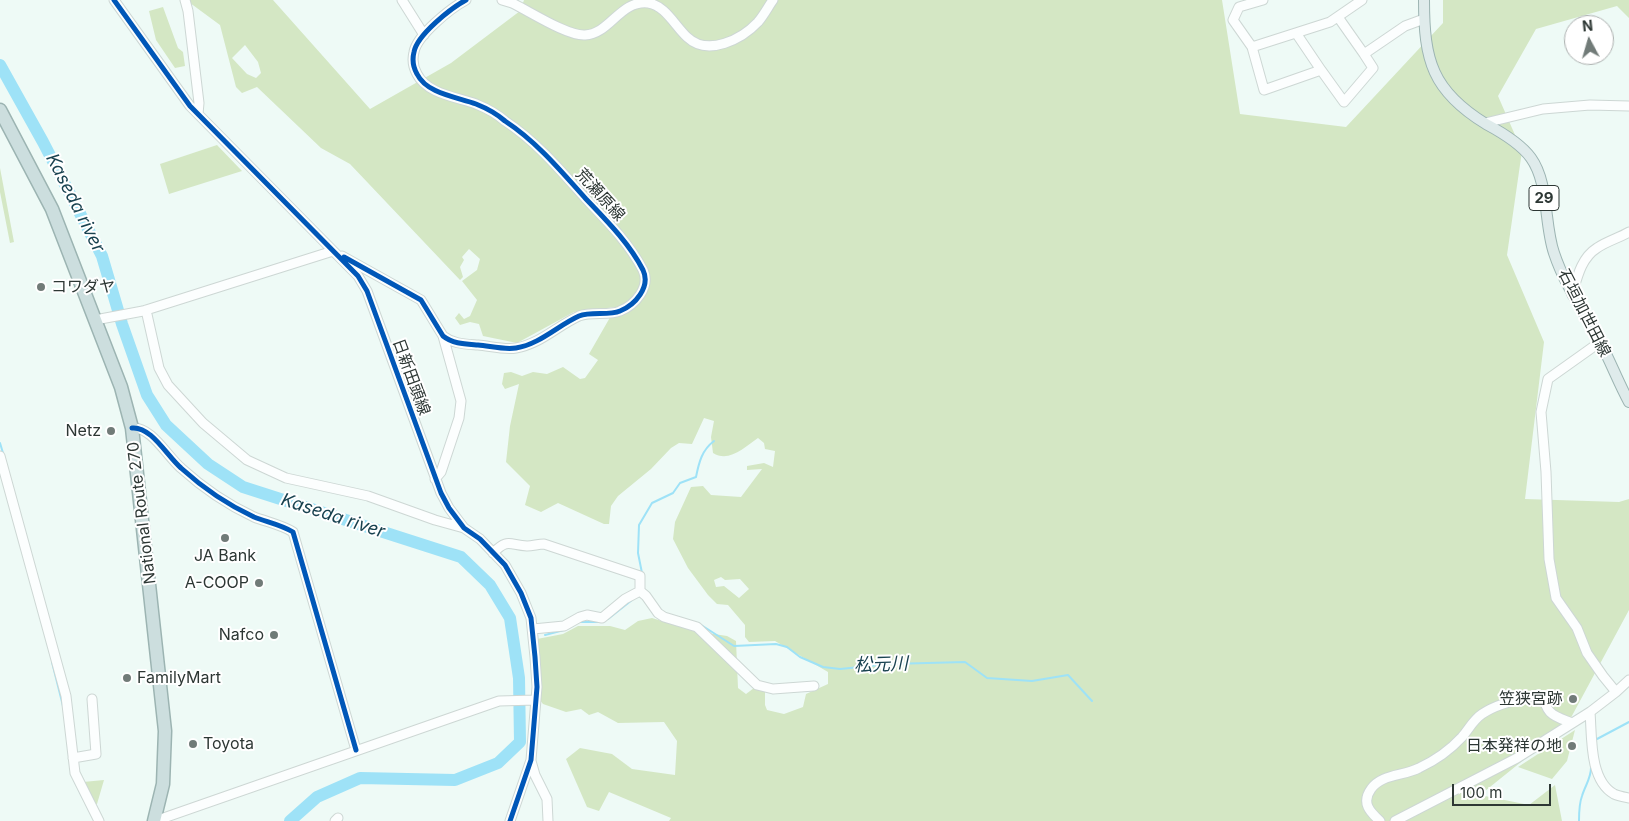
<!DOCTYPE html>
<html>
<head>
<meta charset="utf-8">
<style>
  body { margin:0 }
  #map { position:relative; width:1629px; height:821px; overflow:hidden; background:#eefaf6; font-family:Inter,sans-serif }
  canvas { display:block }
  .north { position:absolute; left:1564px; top:15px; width:50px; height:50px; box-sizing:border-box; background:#fff; border:1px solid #abafae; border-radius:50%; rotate:354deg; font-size:14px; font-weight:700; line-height:20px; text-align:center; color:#2d3734 }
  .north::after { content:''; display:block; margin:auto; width:18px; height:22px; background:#717b78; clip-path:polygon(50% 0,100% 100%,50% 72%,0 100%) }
  .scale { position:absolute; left:1452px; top:784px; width:99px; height:22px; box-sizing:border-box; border:2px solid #2d3734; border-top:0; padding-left:6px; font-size:15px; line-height:18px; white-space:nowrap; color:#2d3734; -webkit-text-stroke:4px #fff; paint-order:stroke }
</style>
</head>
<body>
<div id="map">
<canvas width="1629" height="821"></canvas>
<div class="north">N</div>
<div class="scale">100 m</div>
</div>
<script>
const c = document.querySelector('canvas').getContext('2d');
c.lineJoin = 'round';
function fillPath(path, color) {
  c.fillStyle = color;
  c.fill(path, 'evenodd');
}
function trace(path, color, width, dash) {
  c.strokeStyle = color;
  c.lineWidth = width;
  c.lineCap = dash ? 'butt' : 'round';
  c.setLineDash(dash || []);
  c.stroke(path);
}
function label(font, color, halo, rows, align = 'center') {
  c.font = font + ' Inter,"Noto Sans JP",sans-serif';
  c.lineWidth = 4;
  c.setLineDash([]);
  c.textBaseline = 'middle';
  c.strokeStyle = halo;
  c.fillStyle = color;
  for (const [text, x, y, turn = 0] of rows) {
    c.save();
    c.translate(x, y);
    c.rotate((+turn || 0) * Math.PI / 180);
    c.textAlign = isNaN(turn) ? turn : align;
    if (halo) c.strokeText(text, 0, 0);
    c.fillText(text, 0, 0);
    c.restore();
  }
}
const green = new Path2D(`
  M 186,0 L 273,0 L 370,109 L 451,63 L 520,11 L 524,0 L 1222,0 L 1240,114 L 1346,127 L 1443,23 L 1443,0 L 1629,0 L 1629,18 L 1617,6 L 1536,29 L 1498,96 L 1522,151 L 1507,255 L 1544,342 L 1525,499 L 1619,502 L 1629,499 L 1629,610 L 1567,725 L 1480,795 L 1529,805 L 1555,785 L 1562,821 L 669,821 L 671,818 L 609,792 L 599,811 L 587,807 L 566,759 L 580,748 L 612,754 L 632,769 L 675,775 L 677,741 L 664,722 L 618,723 L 598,712 L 589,715 L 581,709 L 566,712 L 543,704 L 539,699 L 537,639 L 563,634 L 578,626 L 610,626 L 625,630 L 638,621 L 652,618 L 695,631 L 727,636 L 736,641 L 738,688 L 746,694 L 754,688 L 765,692 L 765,705 L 767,710 L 784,714 L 803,707 L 806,694 L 828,684 L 828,672 L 775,641 L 749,642 L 745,637 L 745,625 L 728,605 L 717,604 L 708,595 L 688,568 L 673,539 L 675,522 L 691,487 L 703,486 L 711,495 L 741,497 L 762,469 L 747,470 L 747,466 L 764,463 L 773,467 L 775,451 L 765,449 L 764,443 L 758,438 C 745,447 729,463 713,453 L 711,437 L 714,421 L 704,418 L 692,444 L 679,443 L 671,448 L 651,469 L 618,496 L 611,506 L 609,524 L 604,524 L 558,503 L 541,512 L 525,505 L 530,486 L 506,462 L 510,426 L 519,384 L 505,389 L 502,384 L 504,373 L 511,372 L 522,376 L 533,372 L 547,374 L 563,367 L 580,379 L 585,378 L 598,360 L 589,354 L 616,307 L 574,312 L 517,343 L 483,336 L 479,324 L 470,322 L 460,325 L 455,318 L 459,313 L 464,319 L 470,316 L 477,300 L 462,281 L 477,270 L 480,259 L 469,249 L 462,257 L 464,260 L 460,267 L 463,277 L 460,280 L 350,164 L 321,148 L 257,87 L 242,93 L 236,87 L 220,25 ZM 245,45 L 258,62 L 261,73 L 256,78 L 247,74 L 232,58 ZM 721,577 L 725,580 L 740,579 L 749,589 L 739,598 L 724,586 L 716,587 L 714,580 Z
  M 163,7 L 178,48 L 183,52 L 185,66 L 175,68 L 156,40 L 149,11 Z
  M 217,145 L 242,171 L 169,194 L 160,164 Z
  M 0,168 L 14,242 L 10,243 L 0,192 Z
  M 1575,730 L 1567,761 L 1552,779 L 1518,767 Z
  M 104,780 L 97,804 L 94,804 L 83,782 Z`);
const stream = new Path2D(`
  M 0,443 L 3,453
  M 642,573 L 638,553 L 639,525 L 652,503 L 673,493 L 680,483 L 696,477 C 699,462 702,450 714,441
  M 608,619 L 632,600
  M 579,622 L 601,622
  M 698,623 L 734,646 L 776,644 L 787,647 L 800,657 L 823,667 L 840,669 L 890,664 L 965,662 L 987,678 L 1032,681 L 1068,675 L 1092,701
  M 545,635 L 564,630
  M 52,662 L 63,706
  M 1597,739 L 1629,722
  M 73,777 L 84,800
  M 1579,821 C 1579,812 1579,804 1582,796 C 1585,786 1591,778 1591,768`);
const river = new Path2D(`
  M 0,65 L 43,142 L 102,256 L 122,324 L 147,395 L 166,425 L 208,464 L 243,487 L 461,557 L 490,585 L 510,618 L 519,678 L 520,742 L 498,763 L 455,780 L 360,778 L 317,797 L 290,821`);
const minor = new Path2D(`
  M 114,0 L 190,106 L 358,276 L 367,291 L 441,493 L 449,508 L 464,528 L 480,539 L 505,565 L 521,593 L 531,618 L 535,657 L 537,687 L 531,760 L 510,821
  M 185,0 L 188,11 L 199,103 L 198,114
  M 402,0 L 424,35
  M 502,0 L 512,3 C 529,11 567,36 585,35 C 610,34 620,0 648,3 C 665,5 675,26 687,37 C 708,57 742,39 758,22 C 764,15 768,7 773,0
  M 1263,0 L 1239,7 L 1233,20 L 1252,47 L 1264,90 L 1321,70 L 1344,102 L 1373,68 L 1364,54 L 1405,26 L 1424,19
  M 1338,17 L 1364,54
  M 1296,33 L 1321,70
  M 1252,47 L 1330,22 L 1362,0
  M 1485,123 L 1543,109 L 1590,105 L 1629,106
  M 342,256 L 421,300 L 443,336 C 453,344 465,344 478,345 C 490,346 504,350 516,348 C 540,344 557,326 579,316 C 591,311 609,316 620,311 C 635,305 651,287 643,270 C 629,243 607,221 586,199 C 561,171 537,142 505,121 C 497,114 486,108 476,104 C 457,97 427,94 417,74 C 413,67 412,60 414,52 C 417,35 451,8 466,0
  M 1572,295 C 1577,278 1581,258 1597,248 C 1607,241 1619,238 1629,232
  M 146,310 L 159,368 L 168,385 L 203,423 L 247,460 L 286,478 L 368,496 L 435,520 L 464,528
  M 95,320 L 143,311 L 333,251
  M 1600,342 L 1548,379 L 1541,412 L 1546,472 L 1549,559 L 1556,598 L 1577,628 L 1587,653 L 1603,676 L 1616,692
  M 132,428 C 151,426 167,456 181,468 C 203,488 226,504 254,517 C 267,522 282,525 293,532 L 356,750
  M 0,456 L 66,696 L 75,773 L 99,821
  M 435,479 L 441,472 L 459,418 L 461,401 L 443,336
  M 493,553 C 508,538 509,545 527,546 C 533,546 538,544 544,544 L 640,576 L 640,591 L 646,596 L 658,613 L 664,617 L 697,627 L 757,685 L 773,689 L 814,686
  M 533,629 L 564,626 L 580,617 L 587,615 L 602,618 L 625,599 L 640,591
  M 1590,712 C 1592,736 1589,780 1614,794 C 1618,796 1624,797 1629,798
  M 73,758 L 96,754 L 92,699
  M 531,761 L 535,775 L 547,799 L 548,821
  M 155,821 L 499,701 L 536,700
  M 335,821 L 338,818
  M 1380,821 C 1370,812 1361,803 1371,789 C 1381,774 1404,776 1419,768 C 1434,761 1451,749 1462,737 C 1469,729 1473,720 1482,714 C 1498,703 1518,700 1536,695 C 1546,697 1544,706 1550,712 C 1556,718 1565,720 1572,723
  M 1395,821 L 1517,758 L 1590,712 L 1616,692 L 1629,680`);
const major = new Path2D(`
  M 1424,0 C 1424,60 1432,91 1486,124 C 1501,132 1521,144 1531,158 C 1549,183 1544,224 1554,253 C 1565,286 1583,310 1599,340 C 1610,360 1618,382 1629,402`);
const highway = new Path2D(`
  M 0,110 L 52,209 L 121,387 L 132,428 L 165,731 L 163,784 L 154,821`);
const cycleway = new Path2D(`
  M 114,0 L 190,106 L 358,276 L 367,291 L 441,493 L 449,508 L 464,528 L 480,539 L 505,565 L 521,593 L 531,618 L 535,657 L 537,687 L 531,760 L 510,821
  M 344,257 L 421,300 L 443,336 C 453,344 465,344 478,345 C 490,346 504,350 516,348 C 540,344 557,326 579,316 C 591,311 609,316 620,311 C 635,305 651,287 643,270 C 629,243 607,221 586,199 C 561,171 537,142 505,121 C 497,114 486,108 476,104 C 457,97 427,94 417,74 C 413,67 412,60 414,52 C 417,35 451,8 466,0
  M 132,428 C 151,426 167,456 181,468 C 203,488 226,504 254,517 C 267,522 282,525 293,532 L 356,750`);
const markers = [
  [41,287,5,"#717b78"],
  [111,431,5,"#717b78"],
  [225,538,5,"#717b78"],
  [259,583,5,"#717b78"],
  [274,635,5,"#717b78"],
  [127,678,5,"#717b78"],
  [1573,699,5,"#717b78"],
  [193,744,5,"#717b78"],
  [1572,746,5,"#717b78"]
];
const shields = [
  [1544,198,30]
];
const shieldNames = [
  ["29",1544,198]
];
const streetNames = [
  ["荒瀬原線",600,195,48],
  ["石垣加世田線",1584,313,63],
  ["日新田頭線",411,377,70],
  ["National Route 270",142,513,-97]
];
const poiNames = [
  ["コワダヤ",51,287,"left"],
  ["Netz",101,431],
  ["JA Bank",225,556,"center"],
  ["A-COOP",249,583],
  ["Nafco",264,635],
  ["FamilyMart",137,678,"left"],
  ["笠狭宮跡",1563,699],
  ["Toyota",203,744,"left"],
  ["日本発祥の地",1562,746]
];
const waterNames = [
  ["Kaseda river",75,203,63],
  ["Kaseda river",333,516,18],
  ["松元川",881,665,-2]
];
fillPath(green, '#d4e7c4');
trace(stream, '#9ee2f7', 2);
trace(river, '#9ee2f7', 12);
trace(minor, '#cdd7d4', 11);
trace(major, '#9cb4b2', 12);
trace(highway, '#9cb4b2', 15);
trace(minor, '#fcfefe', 9);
trace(major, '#dfebeb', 10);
trace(highway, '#ccdede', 12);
trace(cycleway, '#0057b8', 5);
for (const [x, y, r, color] of markers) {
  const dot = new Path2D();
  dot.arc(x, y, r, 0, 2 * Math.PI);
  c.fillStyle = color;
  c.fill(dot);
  trace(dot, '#fff', 2);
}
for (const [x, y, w] of shields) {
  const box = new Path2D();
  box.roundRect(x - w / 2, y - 12.5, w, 25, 4);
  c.fillStyle = '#fff';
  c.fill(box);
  trace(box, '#2d3734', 1);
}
label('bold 15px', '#2d3734', null, shieldNames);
label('16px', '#2d3734', '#fff', streetNames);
label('16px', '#2d3734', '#fff', poiNames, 'right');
label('italic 18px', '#194250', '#fff', waterNames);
</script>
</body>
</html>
